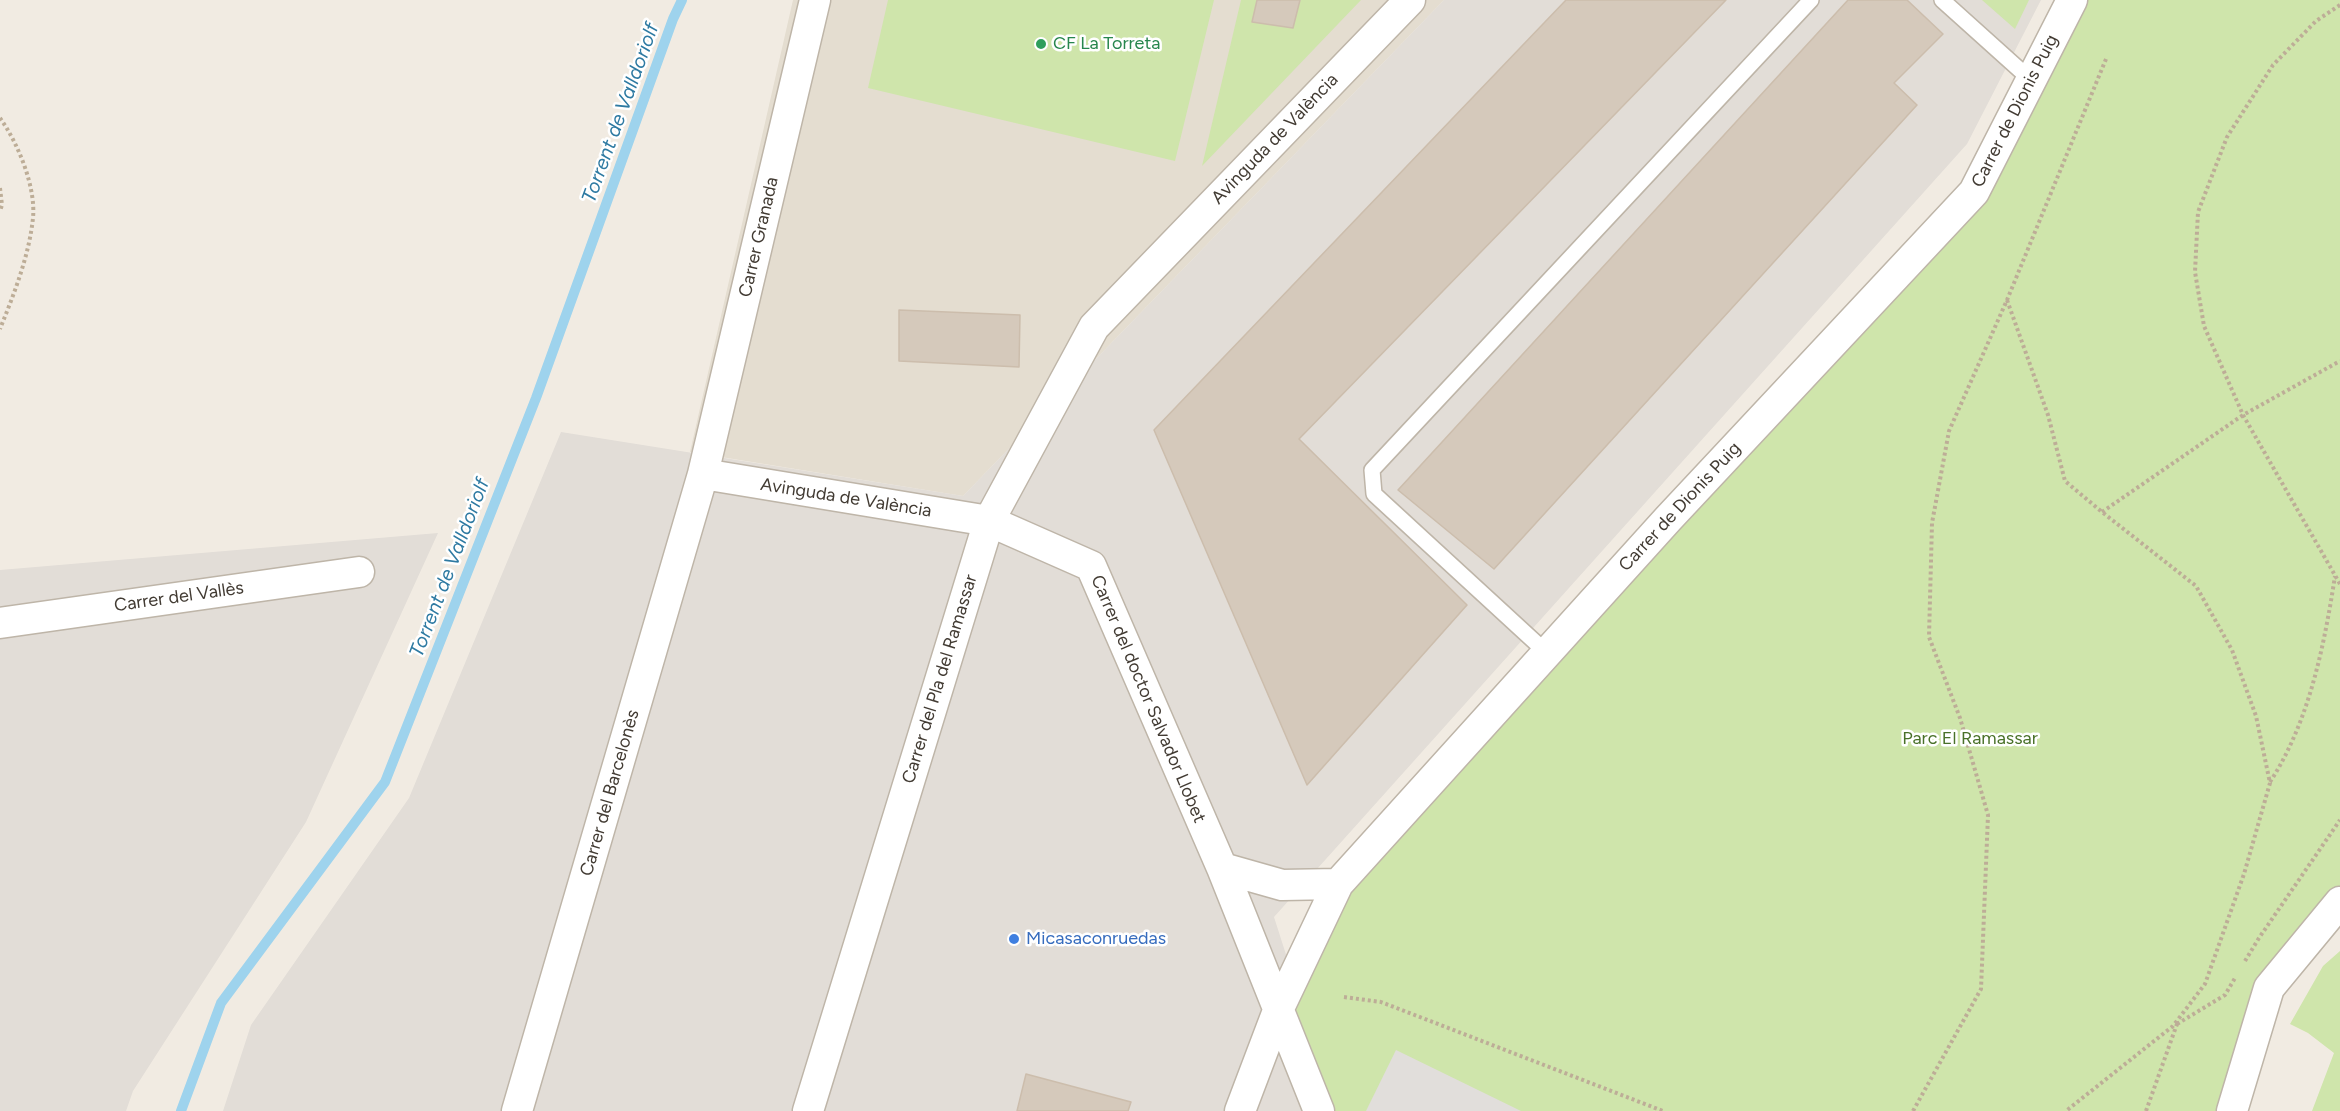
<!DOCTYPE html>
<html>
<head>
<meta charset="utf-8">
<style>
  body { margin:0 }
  canvas { display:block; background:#f1ebe2 }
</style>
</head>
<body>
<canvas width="2340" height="1111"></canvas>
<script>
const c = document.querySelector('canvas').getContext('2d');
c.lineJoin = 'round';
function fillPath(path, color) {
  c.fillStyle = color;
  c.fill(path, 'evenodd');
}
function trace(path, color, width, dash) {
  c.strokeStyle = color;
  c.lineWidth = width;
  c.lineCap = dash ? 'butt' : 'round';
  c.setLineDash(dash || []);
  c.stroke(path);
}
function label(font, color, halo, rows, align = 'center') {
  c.font = font + ' Figtree,sans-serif';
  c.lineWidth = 5;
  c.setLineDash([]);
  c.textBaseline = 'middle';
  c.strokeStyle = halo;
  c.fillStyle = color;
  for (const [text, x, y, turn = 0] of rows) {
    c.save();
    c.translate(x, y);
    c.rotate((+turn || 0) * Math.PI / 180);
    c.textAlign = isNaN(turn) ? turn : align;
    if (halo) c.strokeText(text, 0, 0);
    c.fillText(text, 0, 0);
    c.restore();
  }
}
const residential = new Path2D(`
  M 793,0 L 1444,0 L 963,496 L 690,452 Z`);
const industrial = new Path2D(`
  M 1444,0 L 2041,0 L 1967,144 L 1274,917 L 1336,1111 L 223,1111 L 251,1025 L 409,798 L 561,432 L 963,496 Z
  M 438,533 L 306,822 L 133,1091 L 126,1111 L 0,1111 L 0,570 Z`);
const green = new Path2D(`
  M 888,0 L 1214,0 L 1175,161 L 868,88 Z
  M 1241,0 L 1361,0 L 1202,166 Z
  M 1982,0 L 2029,0 L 2015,29 Z
  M 2072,0 L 2340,0 L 2340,902 L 2269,988 L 2232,1111 L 1319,1111 L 1279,1008 L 1338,884 L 1974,192 Z
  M 2340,951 L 2340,1111 L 2312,1111 L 2334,1053 L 2308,1033 L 2290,1024 L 2323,966 Z`);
const parking = new Path2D(`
  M 1396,1050 L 1521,1111 L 1366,1111 Z`);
const stream = new Path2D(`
  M 181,1111 L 221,1003 L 385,782 L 536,398 L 673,19 L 682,0`);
const building = new Path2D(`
  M 1257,0 L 1300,0 L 1293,28 L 1252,22 Z
  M 1566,0 L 1726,0 L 1299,439 L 1467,605 L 1307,785 L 1154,430 Z
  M 1848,0 L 1907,0 L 1943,34 L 1894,83 L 1917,105 L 1494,569 L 1398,490 Z
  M 899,310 L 1020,315 L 1019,367 L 899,361 Z
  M 1026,1074 L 1131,1102 L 1128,1111 L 1017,1111 Z`);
const path = new Path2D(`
  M 2340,5 L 2316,21 L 2273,65 L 2227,137 L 2198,212 L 2195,272 L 2204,326 L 2243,415 L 2340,584
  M 0,118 C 18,143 36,187 33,218 C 29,256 14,294 0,329
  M 0,188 L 2,205 L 0,211
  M 2007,300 L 2048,415 L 2065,481 L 2102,512 L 2196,586 L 2232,650 L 2256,716 L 2270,783 L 2244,874 L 2205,984 L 2173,1026 L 2066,1111
  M 2102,512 L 2243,415 L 2340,361
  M 2270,782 C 2309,722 2324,647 2335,576
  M 2245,961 L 2259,938 L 2340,820
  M 1344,997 L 1381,1002 L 1663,1111
  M 2177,1024 L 2225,995 L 2235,978
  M 1913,1111 L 1981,989 L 1988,815 L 1960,718 L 1929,637 L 1932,523 L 1949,431 L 2007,300 L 2106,59
  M 2146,1111 L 2177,1024`);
const service = new Path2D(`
  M 1942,0 L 2031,80
  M 1547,653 L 1374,494 L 1372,470 L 1811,0`);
const minor = new Path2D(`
  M 703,474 L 989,521 L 1091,566 L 1222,868 L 1319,1111
  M 0,623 L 359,572
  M 1222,868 L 1282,885 L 1338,884
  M 517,1111 L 703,474 L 815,0
  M 808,1111 L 989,521 L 1094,327 L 1410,0
  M 1240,1111 L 1279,1008 L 1338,884 L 1668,519 L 1974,192 L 2072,0
  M 2232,1111 L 2269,988 L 2340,902`);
const markers = [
  [1041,44,6,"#2e9e5b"],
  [1014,939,6,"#3f7fe0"]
];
const leisureNames = [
  ["CF La Torreta",1053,44]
];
const streetNames = [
  ["Carrer de Dionis Puig",2015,111,-63],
  ["Avinguda de València",1275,139,-46],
  ["Carrer Granada",759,237,-77],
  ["Avinguda de València",846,498,9],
  ["Carrer de Dionis Puig",1680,507,-47],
  ["Carrer del Vallès",179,597,-8],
  ["Carrer del Pla del Ramassar",940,679,-73],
  ["Carrer del doctor Salvador Llobet",1148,699,67],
  ["Carrer del Barcelonès",610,793,-74]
];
const parkNames = [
  ["Parc El Ramassar",1970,739]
];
const shopNames = [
  ["Micasaconruedas",1026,939]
];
const waterNames = [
  ["Torrent de Valldoriolf",621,113,-70],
  ["Torrent de Valldoriolf",450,568,-69]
];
fillPath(residential, '#e4ddd0');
fillPath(industrial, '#e2ddd7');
fillPath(green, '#cfe5ab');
fillPath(parking, '#e1dedb');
trace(stream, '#9ed3ed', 10);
fillPath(building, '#d5c9bb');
trace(building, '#ccbdac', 1.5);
trace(service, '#beb5a8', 18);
trace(minor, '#beb5a8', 33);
trace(path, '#bdad97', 4, [3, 3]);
trace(service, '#fff', 15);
trace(minor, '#fff', 30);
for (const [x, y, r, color] of markers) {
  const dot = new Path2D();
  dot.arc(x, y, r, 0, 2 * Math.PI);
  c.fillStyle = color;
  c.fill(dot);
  trace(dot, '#fff', 2);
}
label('18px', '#27864d', '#fff', leisureNames, 'left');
label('18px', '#423b33', '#fff', streetNames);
label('18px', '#497129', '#fff', parkNames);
label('18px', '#366cbe', '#fff', shopNames, 'left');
label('italic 20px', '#2e7aa2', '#fff', waterNames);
</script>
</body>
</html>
